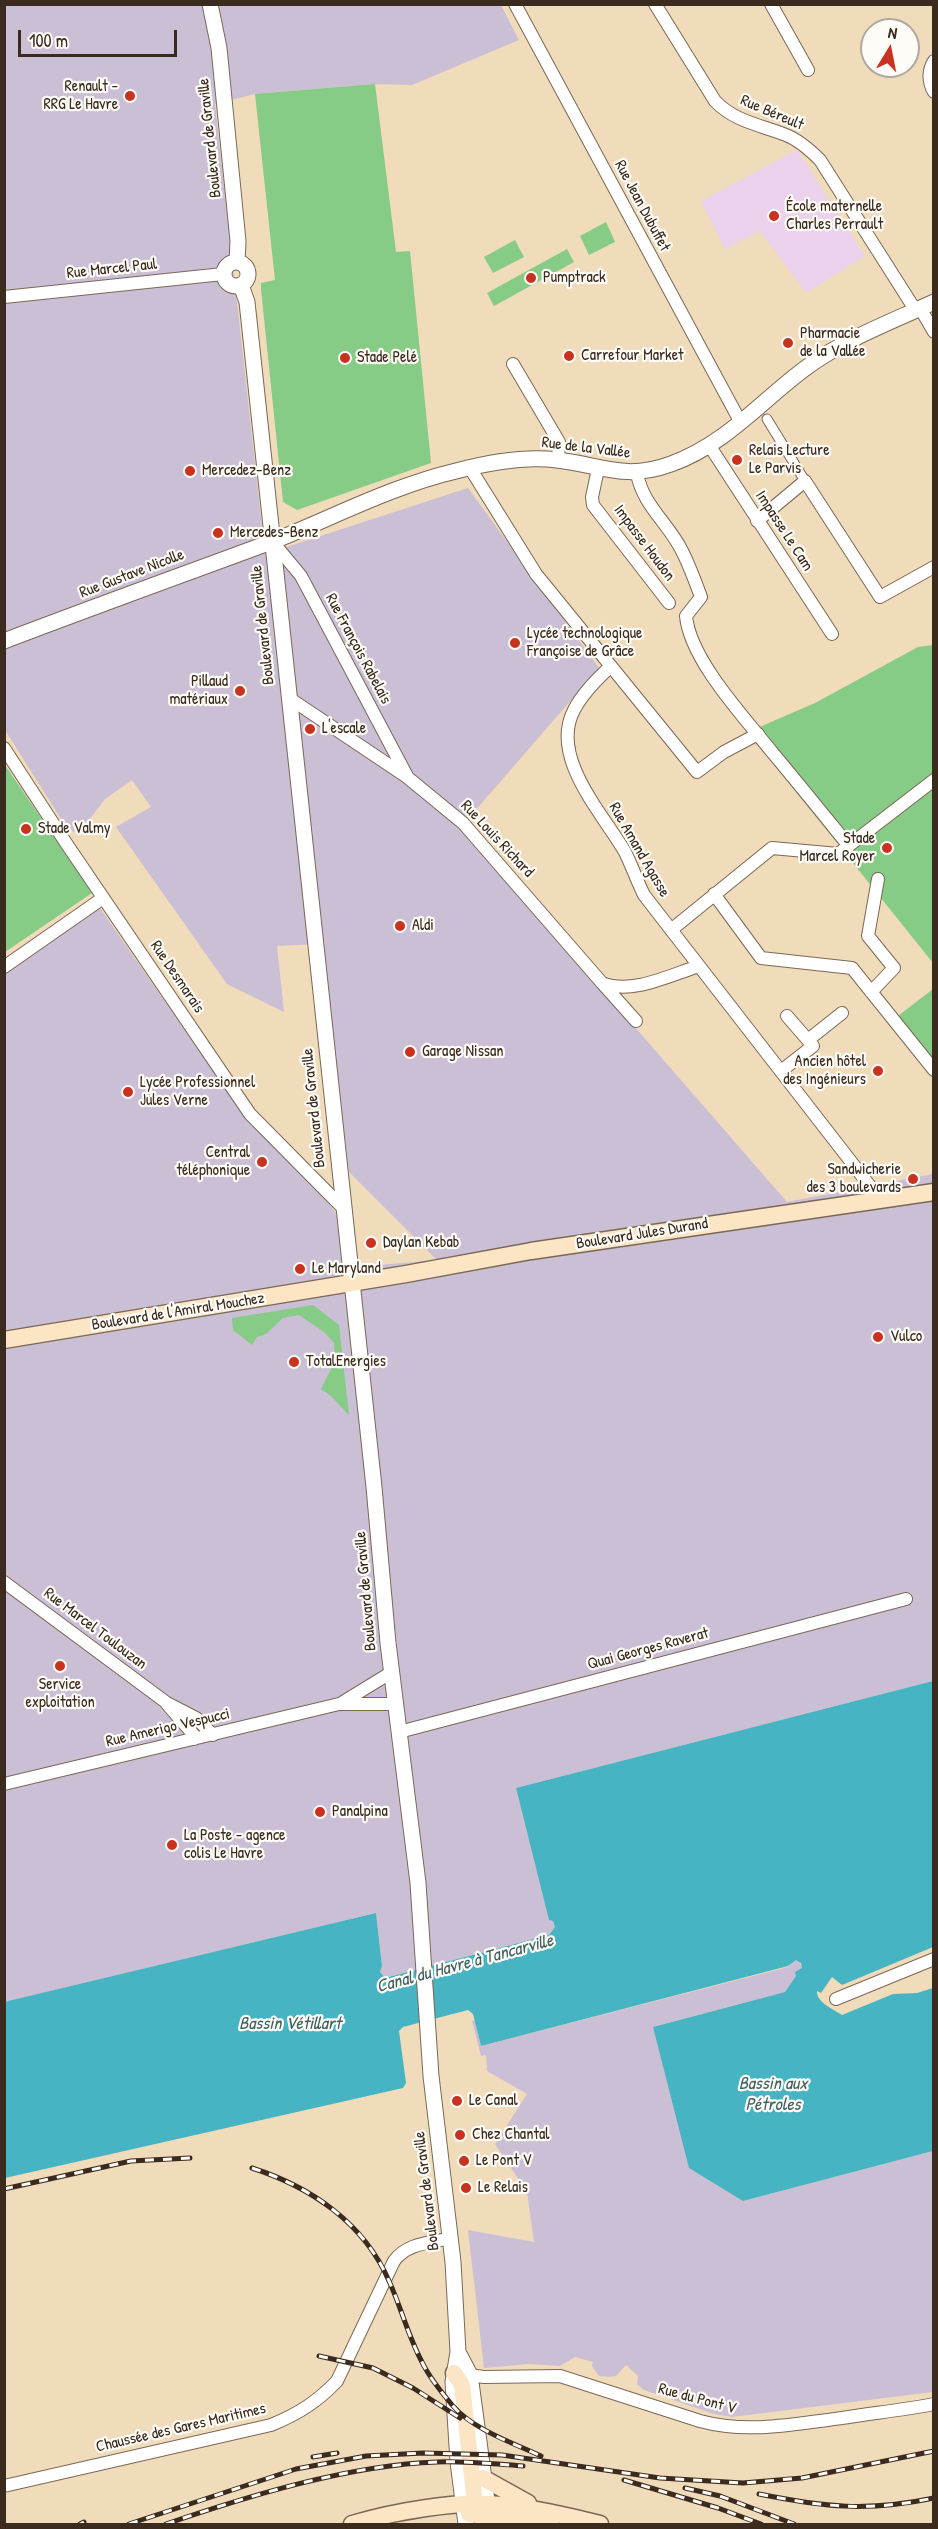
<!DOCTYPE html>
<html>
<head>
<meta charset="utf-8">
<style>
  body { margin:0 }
  #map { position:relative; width:938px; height:2529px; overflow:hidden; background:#f0dbbb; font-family:"Patrick Hand",sans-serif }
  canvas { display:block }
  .frame { position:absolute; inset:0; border:6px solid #3b2a1e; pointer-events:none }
  .north { position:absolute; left:860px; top:18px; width:60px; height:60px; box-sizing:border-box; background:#fdfcf7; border:2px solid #afa8a0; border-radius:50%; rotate:10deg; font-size:16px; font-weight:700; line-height:24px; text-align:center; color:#3b2a1e }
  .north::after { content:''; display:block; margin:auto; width:21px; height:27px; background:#c8321e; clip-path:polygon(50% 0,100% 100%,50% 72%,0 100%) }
  .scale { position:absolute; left:18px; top:30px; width:159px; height:27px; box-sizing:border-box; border:3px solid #3b2a1e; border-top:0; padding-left:8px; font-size:18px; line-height:21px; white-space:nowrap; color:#3b2a1e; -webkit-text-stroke:4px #fdfcf7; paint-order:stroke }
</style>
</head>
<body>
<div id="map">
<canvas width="938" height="2529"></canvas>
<div class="frame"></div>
<div class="north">N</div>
<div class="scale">100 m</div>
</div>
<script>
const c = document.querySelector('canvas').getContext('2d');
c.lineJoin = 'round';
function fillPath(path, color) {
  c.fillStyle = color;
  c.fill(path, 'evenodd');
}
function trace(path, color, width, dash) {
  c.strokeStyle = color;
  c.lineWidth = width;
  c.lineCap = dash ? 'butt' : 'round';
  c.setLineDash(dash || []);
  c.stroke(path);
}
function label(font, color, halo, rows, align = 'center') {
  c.font = font + ' "Patrick Hand",sans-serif';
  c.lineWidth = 4.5;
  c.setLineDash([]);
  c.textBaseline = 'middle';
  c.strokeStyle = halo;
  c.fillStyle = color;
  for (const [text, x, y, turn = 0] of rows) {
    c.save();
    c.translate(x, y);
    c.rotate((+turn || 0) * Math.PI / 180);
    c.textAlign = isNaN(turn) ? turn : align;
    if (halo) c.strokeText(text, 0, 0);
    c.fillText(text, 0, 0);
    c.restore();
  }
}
const built = new Path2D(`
  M 797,150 L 865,256 L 806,293 L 760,231 L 725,249 L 701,201 Z`);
const industrial = new Path2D(`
  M 5,5 L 501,5 L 519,40 L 412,85 L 375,84 L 255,94 L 215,104 L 265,554 L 468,488 L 599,668 L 461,827 L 787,1202 L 933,1174 L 933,1681 L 516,1788 L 549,1919 L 553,1921 L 555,1927 L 549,1935 L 389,1977 L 383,1977 L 380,1972 L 382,1966 L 376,1913 L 5,2002 L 5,958 L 93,898 L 249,1123 L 321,1193 L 337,1215 L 342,1268 L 437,1260 L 349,1172 L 319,944 L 277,946 L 284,1012 L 227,984 L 116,827 L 151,807 L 132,780 L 105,799 L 89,820 L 74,832 L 68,830 L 5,730 Z
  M 794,1960 L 799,1960 L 802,1968 L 785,1992 L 653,2027 L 743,2201 L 933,2151 L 933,2392 L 732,2417 L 714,2414 L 644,2390 L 637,2384 L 638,2376 L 626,2365 L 616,2376 L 610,2377 L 599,2376 L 592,2366 L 593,2362 L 575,2357 L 560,2366 L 529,2364 L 484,2368 L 468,2230 L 534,2242 L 527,2192 L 495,2144 L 527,2094 L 487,2071 L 486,2055 L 481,2056 L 472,2021 L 475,2020 L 481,2046 L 788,1967 Z`);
const green = new Path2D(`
  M 375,84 L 396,252 L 410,251 L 431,463 L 297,510 L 283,502 L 261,289 L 261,283 L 275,280 L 255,94 Z
  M 606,222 L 615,242 L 589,255 L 580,236 Z
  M 515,240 L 524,257 L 493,273 L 484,257 Z
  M 567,249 L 574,262 L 494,306 L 487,293 Z
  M 933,645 L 933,963 L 748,732 L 815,703 L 918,647 Z
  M 5,765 L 92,893 L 5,952 L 4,952 Z
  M 933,989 L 933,1060 L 898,1016 Z
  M 313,1305 L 339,1325 L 349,1415 L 331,1396 L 321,1389 L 335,1361 L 334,1343 L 324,1332 L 299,1315 L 283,1318 L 266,1334 L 257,1337 L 252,1345 L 233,1330 L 232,1318 Z`);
const water = new Path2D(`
  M 933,1681 L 933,1947 L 842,1985 L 832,1977 L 821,1993 L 817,1991 C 816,2002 833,2009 842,2015 L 893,1994 L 917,1993 L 933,1988 L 933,2151 L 743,2201 L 689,2168 L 653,2027 L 785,1992 L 796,1976 L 795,1972 L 802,1968 L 801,1963 L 796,1960 L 788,1966 L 481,2046 L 473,2014 L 468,2010 L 403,2027 L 399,2031 L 406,2083 L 403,2088 L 5,2178 L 4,2002 L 376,1913 L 382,1966 L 380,1972 L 385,1978 L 549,1935 L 555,1927 L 553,1921 L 549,1920 L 516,1788 Z`);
const pedestrian = new Path2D(`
  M 767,419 L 805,481`);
const minor = new Path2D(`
  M 515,4 L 741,423
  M 655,4 L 715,101 C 735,122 761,125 786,135 C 799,140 810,150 820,160 L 916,311
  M 771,4 L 808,70
  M 934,61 C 928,70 928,82 934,92
  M 4,297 L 223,274
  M 920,308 L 934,332
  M 513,364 L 559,442 L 558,460
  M 709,445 L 832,634
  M 470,468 L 536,574 L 697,772 L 724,752 L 758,734
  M 598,469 L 592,497 L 593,505 L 669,603
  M 637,473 C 642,504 667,522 681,549 C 689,564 695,581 701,597 L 686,616 C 690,660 745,718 772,752 C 798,783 823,814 849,846
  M 757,521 L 805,481 L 880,597 L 934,567
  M 272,541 L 301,576 L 407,776
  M 610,667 C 597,679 582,694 574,710 C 549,757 603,814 625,852 C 632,866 637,881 644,895 L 880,1199
  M 289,698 L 407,777 L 463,823 L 602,983 C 632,995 670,975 699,966
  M 4,748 L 66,843 L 250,1114 L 343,1208
  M 714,894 L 761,958 L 852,968 L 934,1070
  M 671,930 L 772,848 L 838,854 L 934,780
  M 4,967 L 103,898
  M 603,984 L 636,1021
  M 871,992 L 894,968 L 868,936 L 878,879
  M 808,1040 L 842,1013
  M 781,1071 L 813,1046 L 787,1016
  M 4,1582 L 167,1703 L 196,1718 L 213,1735
  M 343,1702 L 392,1672
  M 167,1704 L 193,1734 L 194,1739
  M 399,1732 L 906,1599
  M 4,1784 L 339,1704 L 396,1704
  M 836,1999 L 934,1959
  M 461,2374 L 484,2377 L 560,2376 L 700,2421 C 747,2434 795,2424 842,2418 C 873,2413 904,2410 934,2404
  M 4,2486 L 271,2425 C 298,2414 317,2402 337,2381 L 394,2261 C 407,2243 430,2243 451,2238`);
const tertiary = new Path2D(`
  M 210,4 L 219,48 L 238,241 L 237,262
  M224 274a12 12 0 1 1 24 0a12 12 0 1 1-24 0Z
  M 241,285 L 247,302 L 374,1487 L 388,1643 L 418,1883 L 431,2076 L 453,2262 L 458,2352 L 453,2382 L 458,2462 L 466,2524
  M 4,641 C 93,607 182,575 271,542 C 332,518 392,486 456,471 C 487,463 525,456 557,460 C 602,465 624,481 671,464 C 725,445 762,400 807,367 C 845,339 891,322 934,302
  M 458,2352 L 470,2375 L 489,2516`);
const secondary = new Path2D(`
  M 4,1340 L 406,1274 L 531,1251 L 934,1192
  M 454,2373 L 462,2385 L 476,2513
  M 483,2478 L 528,2503
  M 469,2514 L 551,2524
  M 352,2524 C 393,2512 457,2500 500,2505 C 534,2508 567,2516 600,2524`);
const rail = new Path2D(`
  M 252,2168 C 311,2187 364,2223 389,2281 C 401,2307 408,2336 422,2362 C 429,2377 442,2393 453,2406 C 474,2430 513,2443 541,2456
  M 4,2189 L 131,2161 L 190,2158
  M 319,2356 L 373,2368 L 413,2388 L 460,2418
  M 313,2457 L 337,2453
  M 624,2480 L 718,2508 L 761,2524
  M 685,2488 L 720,2496 L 794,2524
  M 759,2494 C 824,2507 867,2512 934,2498
  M 80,2524 L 84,2522
  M 129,2524 L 296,2469 L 366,2456 L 423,2453 L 502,2455 L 660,2478 L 743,2483 L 802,2478 L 934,2451
  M 166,2524 C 248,2496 349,2465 437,2462 C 465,2461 495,2464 523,2466`);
const markers = [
  [130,96,6,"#c8321e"],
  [774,216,6,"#c8321e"],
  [531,278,6,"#c8321e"],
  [788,343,6,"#c8321e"],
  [569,356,6,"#c8321e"],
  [345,358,6,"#c8321e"],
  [737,460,6,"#c8321e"],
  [190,471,6,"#c8321e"],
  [218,533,6,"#c8321e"],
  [515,643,6,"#c8321e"],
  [240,691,6,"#c8321e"],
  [310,729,6,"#c8321e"],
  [26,829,6,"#c8321e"],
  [887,848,6,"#c8321e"],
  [400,926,6,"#c8321e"],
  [410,1052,6,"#c8321e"],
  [878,1071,6,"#c8321e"],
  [128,1092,6,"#c8321e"],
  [262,1162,6,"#c8321e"],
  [913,1179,6,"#c8321e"],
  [371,1243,6,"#c8321e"],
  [300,1269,6,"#c8321e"],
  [878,1337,6,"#c8321e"],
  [294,1362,6,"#c8321e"],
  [60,1666,6,"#c8321e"],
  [320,1812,6,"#c8321e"],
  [172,1845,6,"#c8321e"],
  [457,2101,6,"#c8321e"],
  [460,2135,6,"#c8321e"],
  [464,2161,6,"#c8321e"],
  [466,2188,6,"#c8321e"]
];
const poiNames = [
  ["Renault -",118,87,"right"],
  ["RRG Le Havre",118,105,"right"],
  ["École maternelle",786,207],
  ["Charles Perrault",786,225],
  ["Pumptrack",543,278],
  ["Pharmacie",800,334],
  ["de la Vallée",800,352],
  ["Carrefour Market",581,356],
  ["Stade Pelé",357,358],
  ["Relais Lecture",749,451],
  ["Le Parvis",749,469],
  ["Mercedez-Benz",202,471],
  ["Mercedes-Benz",230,533],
  ["Lycée technologique",527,634],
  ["Françoise de Grâce",527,652],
  ["Pillaud",228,682,"right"],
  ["matériaux",228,700,"right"],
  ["L'escale",322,729],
  ["Stade Valmy",38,829],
  ["Stade",875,839,"right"],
  ["Marcel Royer",875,857,"right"],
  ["Aldi",412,926],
  ["Garage Nissan",422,1052],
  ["Ancien hôtel",866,1062,"right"],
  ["des Ingénieurs",866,1080,"right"],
  ["Lycée Professionnel",140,1083],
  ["Jules Verne",140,1101],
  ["Central",250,1153,"right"],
  ["téléphonique",250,1171,"right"],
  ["Sandwicherie",901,1170,"right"],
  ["des 3 boulevards",901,1188,"right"],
  ["Daylan Kebab",383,1243],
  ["Le Maryland",312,1269],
  ["Vulco",890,1337],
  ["TotalEnergies",306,1362],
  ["Service",60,1685,"center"],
  ["exploitation",60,1703,"center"],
  ["Panalpina",332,1812],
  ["La Poste - agence",184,1836],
  ["colis Le Havre",184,1854],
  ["Le Canal",469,2101],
  ["Chez Chantal",472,2135],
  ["Le Pont V",476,2161],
  ["Le Relais",478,2188]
];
const streetNames = [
  ["Rue Béreult",772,113,23],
  ["Boulevard de Graville",210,138,-96],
  ["Rue Jean Dubuffet",642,206,62],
  ["Rue Marcel Paul",112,269,-6],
  ["Rue de la Vallée",586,448,7],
  ["Impasse Le Cam",784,531,57],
  ["Impasse Houdon",644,543,53],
  ["Rue Gustave Nicolle",132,574,-21],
  ["Boulevard de Graville",263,625,-96],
  ["Rue François Rabelais",358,649,62],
  ["Rue Louis Richard",497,839,47],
  ["Rue Amand Agasse",639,850,60],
  ["Rue Desmarais",177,977,56],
  ["Boulevard de Graville",314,1108,-96],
  ["Boulevard Jules Durand",642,1234,-9],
  ["Boulevard de l'Amiral Mouchez",178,1312,-9],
  ["Boulevard de Graville",366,1591,-95],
  ["Rue Marcel Toulouzan",95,1629,37],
  ["Quai Georges Raverat",648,1649,-15],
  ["Rue Amerigo Vespucci",168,1728,-13],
  ["Boulevard de Graville",427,2191,-97],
  ["Rue du Pont V",697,2399,15],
  ["Chaussée des Gares Maritimes",181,2428,-13]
];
const waterNames = [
  ["Canal du Havre à Tancarville",465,1964,-15],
  ["Bassin Vétillart",290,2024],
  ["Bassin aux",773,2084],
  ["Pétroles",773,2105]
];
fillPath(built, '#ebd1ec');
fillPath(industrial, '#cbbfd6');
fillPath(green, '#86cb86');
fillPath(water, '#46b4c2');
trace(pedestrian, '#7a6855', 11);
trace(minor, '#7a6855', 14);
trace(tertiary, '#7a6855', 17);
trace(secondary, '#7a6855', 19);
trace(pedestrian, '#fff', 9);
trace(minor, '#fff', 12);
trace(tertiary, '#fff', 15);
trace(secondary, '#fce5c4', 16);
trace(rail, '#3b2a1e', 5);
trace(rail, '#fdfcf7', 3, [9]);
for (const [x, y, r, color] of markers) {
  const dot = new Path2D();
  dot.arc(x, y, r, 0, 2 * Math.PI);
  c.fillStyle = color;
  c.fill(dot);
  trace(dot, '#fdfcf7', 2);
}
label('16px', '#3b2a1e', '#fdfcf7', poiNames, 'left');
label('16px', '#3b2a1e', '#fdfcf7', streetNames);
label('italic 18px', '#3f6160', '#fdfcf7', waterNames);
</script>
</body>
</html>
